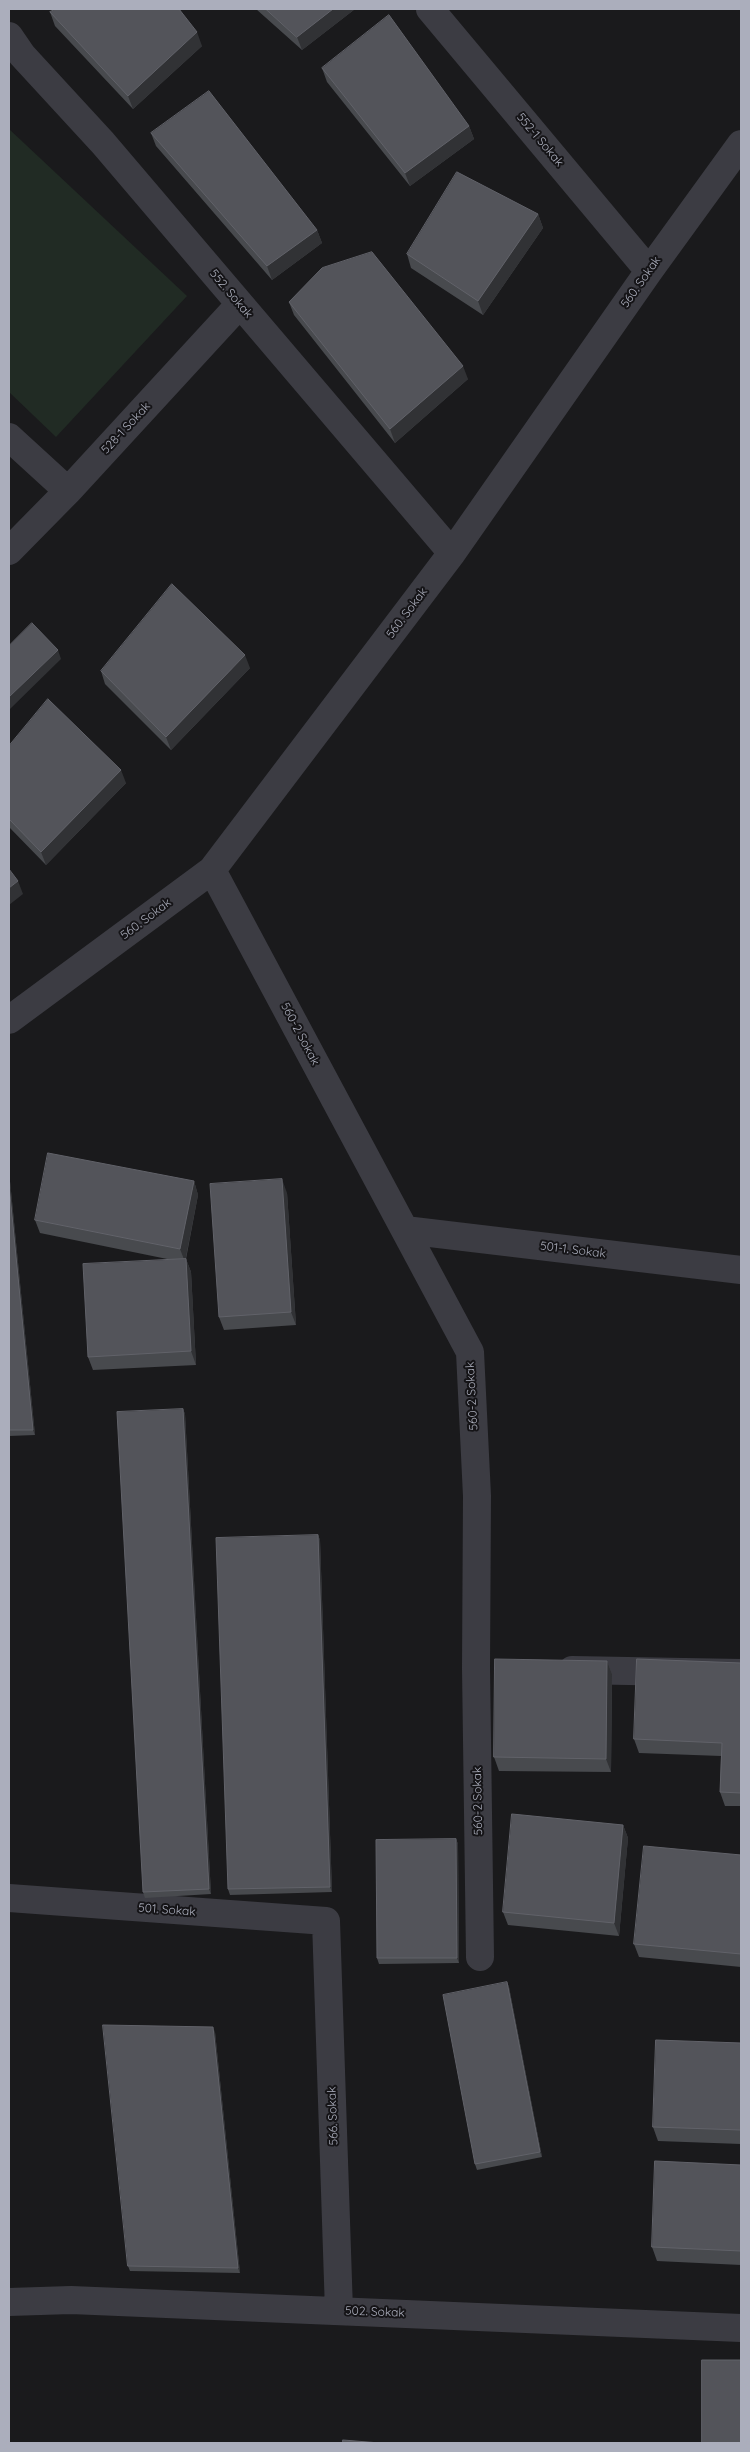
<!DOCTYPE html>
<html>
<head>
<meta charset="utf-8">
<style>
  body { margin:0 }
  #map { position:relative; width:750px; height:2452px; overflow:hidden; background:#1a1a1c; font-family:Quicksand,sans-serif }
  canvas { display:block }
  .frame { position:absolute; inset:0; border:10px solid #abaebc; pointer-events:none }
</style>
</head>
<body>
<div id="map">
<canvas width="750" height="2452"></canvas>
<div class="frame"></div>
</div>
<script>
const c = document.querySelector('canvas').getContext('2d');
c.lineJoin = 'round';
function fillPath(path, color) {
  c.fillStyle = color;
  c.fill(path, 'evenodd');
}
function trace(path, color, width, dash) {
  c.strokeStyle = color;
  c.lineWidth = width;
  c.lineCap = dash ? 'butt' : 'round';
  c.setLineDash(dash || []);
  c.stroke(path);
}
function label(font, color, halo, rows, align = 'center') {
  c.font = font + ' Quicksand,sans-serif';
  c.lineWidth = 4;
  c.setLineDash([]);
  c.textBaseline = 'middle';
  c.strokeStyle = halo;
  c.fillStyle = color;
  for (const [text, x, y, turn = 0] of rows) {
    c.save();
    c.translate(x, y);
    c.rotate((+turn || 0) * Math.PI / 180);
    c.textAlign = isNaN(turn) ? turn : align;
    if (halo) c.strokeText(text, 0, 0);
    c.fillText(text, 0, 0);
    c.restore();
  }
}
const green = new Path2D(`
  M 9,129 L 187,296 L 56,437 L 9,392 Z`);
const minor = new Path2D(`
  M 430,9 L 649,271
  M 9,36 L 22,55 L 103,143 L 452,553
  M 9,437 L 68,491
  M 9,551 L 68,491 L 240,304
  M 212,870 L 470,1352 L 477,1496 L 476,1668 L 480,1957
  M 9,1020 L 212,870 L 452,553 L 649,271 L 741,144
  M 405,1230 L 741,1270
  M 572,1670 L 741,1673
  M 9,1898 L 326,1921 L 339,2311
  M 9,2302 L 71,2300 L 741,2328`);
const wall = new Path2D(`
  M 256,9 L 355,9 L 302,50 Z
  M 50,12 L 202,46 L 133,109 L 55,26 Z
  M 322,68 L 469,126 L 474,139 L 410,186 L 327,82 Z
  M 151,133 L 317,230 L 322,243 L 272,280 L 156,146 Z
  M 538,214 L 543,228 L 483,315 L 411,268 L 407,254 Z
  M 289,302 L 468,379 L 395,443 L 294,315 Z
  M 250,668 L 171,750 L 105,684 L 101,671 Z
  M 9,746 L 126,783 L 46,865 L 9,827 Z
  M 9,1171 L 35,1435 L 9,1436 Z
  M 194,1181 L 198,1195 L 186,1259 L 191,1272 L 196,1365 L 93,1370 L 88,1357 L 172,1260 L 40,1233 L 35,1220 Z
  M 287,1193 L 296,1325 L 224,1330 L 219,1317 Z
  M 183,1409 L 185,1414 L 211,1894 L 145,1898 L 143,1892 Z
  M 318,1535 L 320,1540 L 332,1892 L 230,1895 L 228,1889 Z
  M 607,1661 L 612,1674 L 611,1772 L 499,1771 L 494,1757 Z
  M 741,1663 L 741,1806 L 725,1806 L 720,1792 L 721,1756 L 639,1753 L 634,1739 Z
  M 623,1825 L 628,1838 L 619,1936 L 508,1925 L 503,1912 Z
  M 456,1839 L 458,1844 L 459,1963 L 379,1964 L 377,1958 Z
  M 741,1855 L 741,1967 L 639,1957 L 634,1944 Z
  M 507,1982 L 509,1987 L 542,2157 L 477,2170 L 475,2164 Z
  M 215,2032 L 240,2273 L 130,2271 L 128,2266 Z
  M 741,2043 L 741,2144 L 658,2141 L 653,2127 Z
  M 741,2165 L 741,2265 L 657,2261 L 652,2247 Z`);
const shadedWall = new Path2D(`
  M 333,9 L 355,9 L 302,50 L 297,37 Z
  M 197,32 L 202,46 L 133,109 L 128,96 Z
  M 469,126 L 474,139 L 410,186 L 405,173 Z
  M 538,214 L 543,228 L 483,315 L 478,301 Z
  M 317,230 L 322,243 L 272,280 L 267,266 Z
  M 463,366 L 468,379 L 395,443 L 390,429 Z
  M 58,650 L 61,659 L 10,709 L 9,706 L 9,697 Z
  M 245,655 L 250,668 L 171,750 L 166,737 Z
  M 121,770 L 126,783 L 46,865 L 41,852 Z
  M 18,881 L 23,894 L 9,905 L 9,888 Z
  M 9,1171 L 35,1435 L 33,1430 L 9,1185 Z
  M 282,1179 L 287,1193 L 296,1325 L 291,1312 Z
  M 194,1181 L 198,1195 L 185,1262 L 180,1249 Z
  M 186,1259 L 191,1272 L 196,1365 L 191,1351 Z
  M 183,1409 L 185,1414 L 211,1894 L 209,1889 Z
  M 318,1535 L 320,1540 L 332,1892 L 330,1887 Z
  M 607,1661 L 612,1674 L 611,1772 L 606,1759 Z
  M 623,1825 L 628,1838 L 619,1936 L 614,1923 Z
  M 456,1839 L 458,1844 L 459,1963 L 457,1958 Z
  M 507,1982 L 509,1987 L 542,2157 L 540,2152 Z
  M 213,2027 L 215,2032 L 240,2273 L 238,2268 Z`);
const building = new Path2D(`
  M 56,9 L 179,9 L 197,32 L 128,96 L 50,12 Z
  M 266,9 L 333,9 L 297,37 Z
  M 389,15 L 469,126 L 405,173 L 322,68 Z
  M 209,91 L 317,230 L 267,266 L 151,133 Z
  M 457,172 L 538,214 L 478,301 L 407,254 Z
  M 372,252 L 463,366 L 390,429 L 289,302 L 322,268 Z
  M 172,584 L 245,655 L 166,737 L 101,671 Z
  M 32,623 L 58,650 L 9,697 L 9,646 Z
  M 48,699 L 121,770 L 41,852 L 9,819 L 9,746 Z
  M 9,869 L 18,881 L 9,888 Z
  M 48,1153 L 194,1181 L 180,1249 L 35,1220 Z
  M 282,1179 L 291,1312 L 219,1317 L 210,1184 Z
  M 9,1185 L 33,1430 L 9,1430 Z
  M 186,1259 L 191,1351 L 88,1357 L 83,1264 Z
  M 183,1409 L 209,1889 L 143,1892 L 117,1412 Z
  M 318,1535 L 330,1887 L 228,1889 L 216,1538 Z
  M 495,1659 L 607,1661 L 606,1759 L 494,1757 Z
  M 637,1659 L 741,1663 L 741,1793 L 720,1792 L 722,1743 L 634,1739 Z
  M 512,1814 L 623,1825 L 614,1923 L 503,1912 Z
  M 456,1839 L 457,1958 L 377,1958 L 376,1840 Z
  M 644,1846 L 741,1855 L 741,1954 L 634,1944 Z
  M 507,1982 L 540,2152 L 475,2164 L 443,1995 Z
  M 103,2025 L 213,2027 L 238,2268 L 128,2266 Z
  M 656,2040 L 741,2043 L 741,2130 L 653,2127 Z
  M 655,2161 L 741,2165 L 741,2251 L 652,2247 Z
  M 702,2360 L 741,2360 L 741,2443 L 702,2443 Z
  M 343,2440 L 380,2443 L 343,2443 Z`);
const streetNames = [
  ["552-1 Sokak",540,140,50],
  ["560. Sokak",641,282,-55],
  ["552. Sokak",231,294,50],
  ["528-1 Sokak",126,428,-47],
  ["560. Sokak",407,613,-53],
  ["560. Sokak",146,919,-37],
  ["560-2 Sokak",300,1034,62],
  ["501-1. Sokak",573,1250,7],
  ["560-2 Sokak",472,1396,-93],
  ["560-2 Sokak",478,1801,-91],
  ["501. Sokak",167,1910,4],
  ["566. Sokak",333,2116,-92],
  ["502. Sokak",375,2312,2]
];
fillPath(green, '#212b24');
trace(minor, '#3c3c43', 28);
fillPath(wall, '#484a4e');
fillPath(shadedWall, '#313235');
fillPath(building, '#53545a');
trace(building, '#616269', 1);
label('12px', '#abaebc', '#151417', streetNames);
</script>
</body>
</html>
